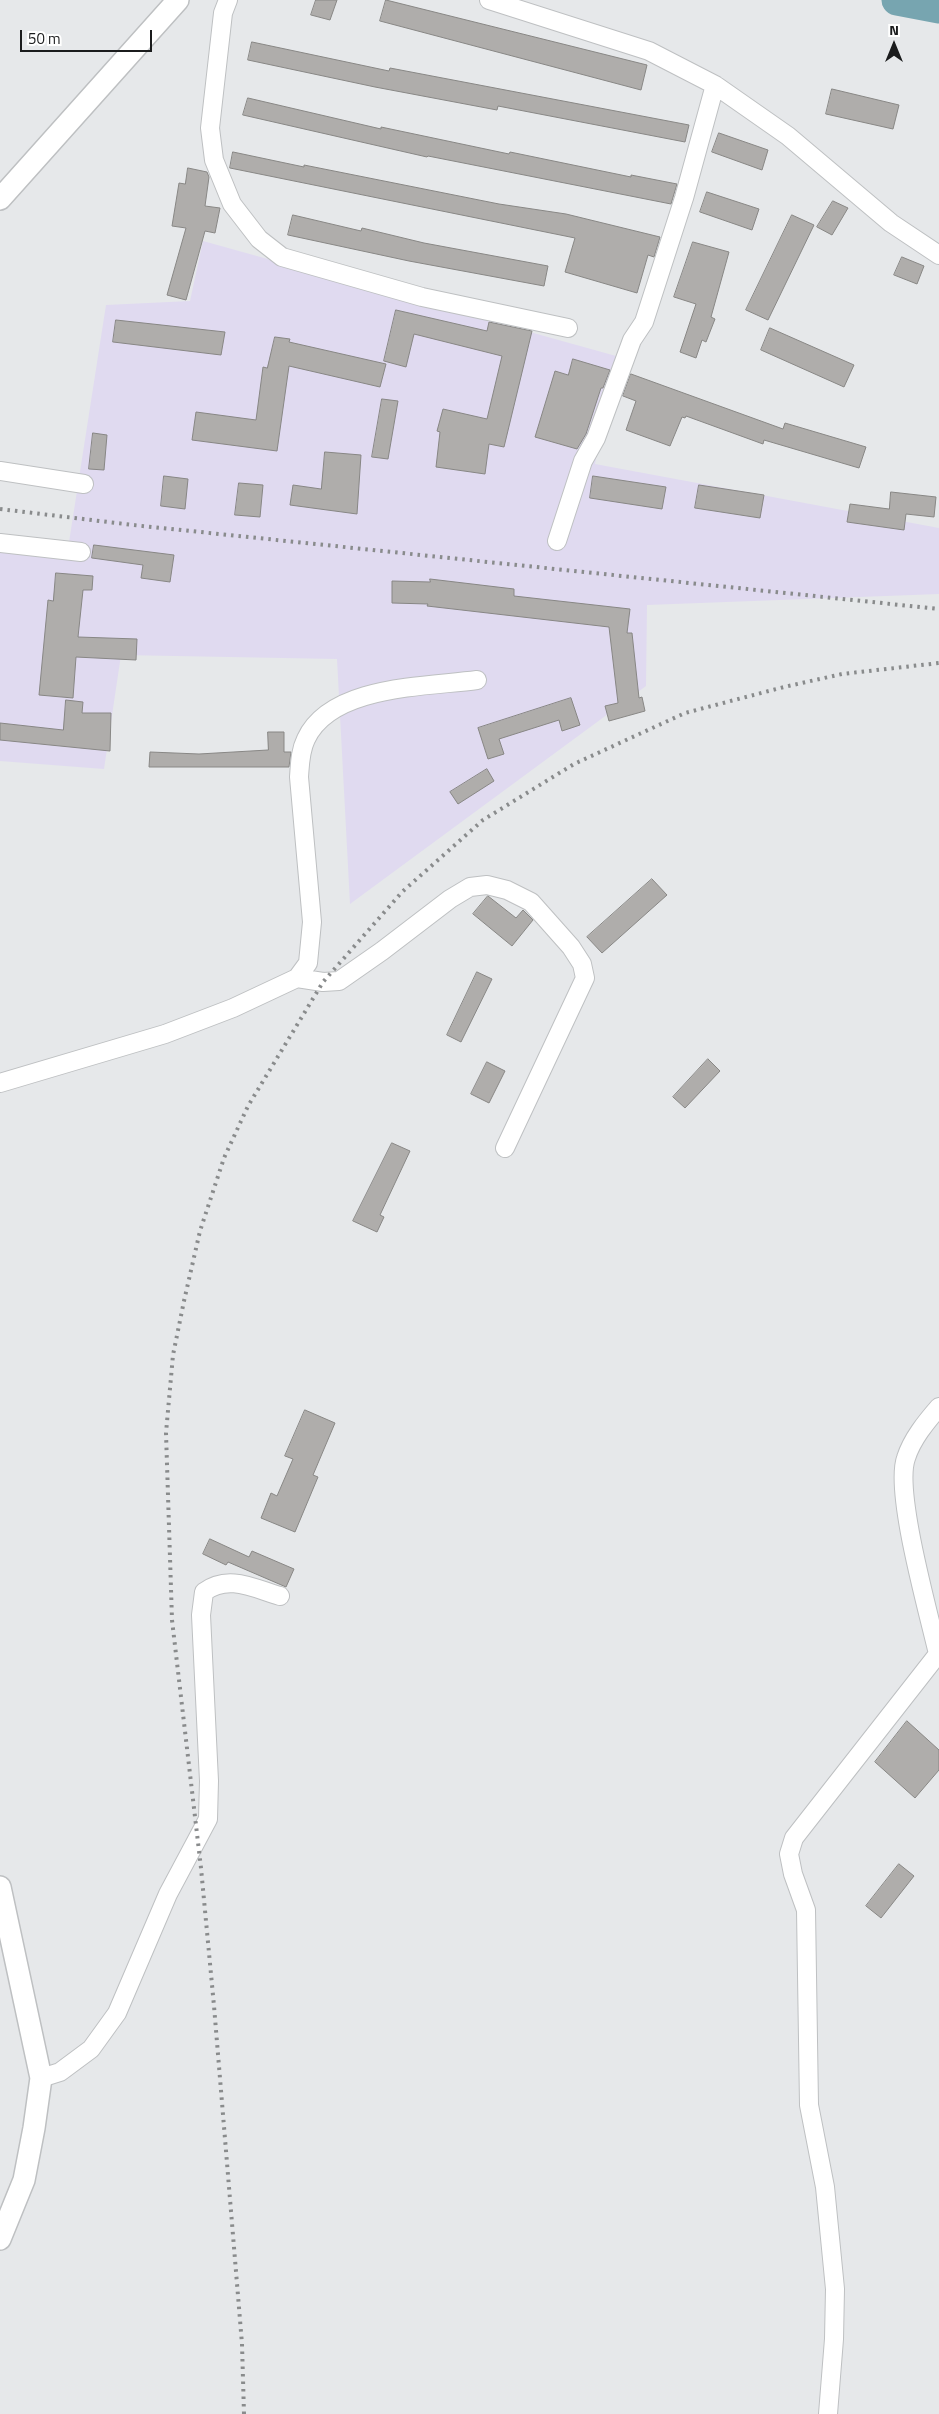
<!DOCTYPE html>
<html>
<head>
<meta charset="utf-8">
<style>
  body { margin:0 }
  #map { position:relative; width:939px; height:2414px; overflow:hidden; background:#e6e8ea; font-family:"Titillium Web",sans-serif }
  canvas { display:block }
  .north { position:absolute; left:869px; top:20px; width:50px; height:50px; -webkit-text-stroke:4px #fff; paint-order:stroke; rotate:0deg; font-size:14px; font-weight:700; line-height:20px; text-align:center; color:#1b1c1d }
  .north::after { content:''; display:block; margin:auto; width:18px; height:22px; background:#1b1c1d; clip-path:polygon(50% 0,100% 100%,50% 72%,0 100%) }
  .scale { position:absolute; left:20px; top:30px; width:132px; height:22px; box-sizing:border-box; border:2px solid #1b1c1d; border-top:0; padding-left:6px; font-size:15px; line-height:18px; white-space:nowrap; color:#1b1c1d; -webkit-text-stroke:4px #fff; paint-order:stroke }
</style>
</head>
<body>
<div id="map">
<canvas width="939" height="2414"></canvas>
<div class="north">N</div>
<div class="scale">50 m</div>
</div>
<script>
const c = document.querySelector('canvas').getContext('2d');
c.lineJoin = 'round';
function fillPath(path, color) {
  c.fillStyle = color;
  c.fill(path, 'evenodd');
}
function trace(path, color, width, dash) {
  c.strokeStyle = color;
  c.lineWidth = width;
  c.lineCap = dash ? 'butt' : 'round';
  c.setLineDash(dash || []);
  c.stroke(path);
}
const industrial = new Path2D(`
  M 203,241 L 616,356 L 595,464 L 939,528 L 939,594 L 647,605 L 646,686 L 350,904 L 337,659 L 121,655 L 104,769 L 0,761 L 0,550 L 67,555 L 106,305 L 190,301 Z`);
const river = new Path2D(`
  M 897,0 L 939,8`);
const building = new Path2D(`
  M 316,0 L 337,0 L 330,20 L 311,15 Z
  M 386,0 L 647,65 L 641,90 L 380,21 Z
  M 252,42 L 389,71 L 390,68 L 689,125 L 685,142 L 498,106 L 497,110 L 375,87 L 248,60 Z
  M 832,89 L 899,105 L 893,129 L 826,114 Z
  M 248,98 L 381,129 L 381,127 L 509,154 L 510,152 L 631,177 L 631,175 L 677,184 L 671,204 L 428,156 L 427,157 L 243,115 Z
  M 719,133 L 768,150 L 762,170 L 712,152 Z
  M 233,152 L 304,167 L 304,165 L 499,204 L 566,214 L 660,237 L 654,257 L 648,255 L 637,293 L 565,272 L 575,238 L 230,168 Z
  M 188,168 L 207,172 L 209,177 L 205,206 L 220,208 L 215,233 L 205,231 L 186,300 L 167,295 L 186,228 L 172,226 L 179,183 L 185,184 Z
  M 707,192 L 759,209 L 752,230 L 700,212 Z
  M 833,201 L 848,208 L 832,235 L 817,227 Z
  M 293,215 L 361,231 L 362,228 L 424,243 L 548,266 L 544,286 L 409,261 L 288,235 Z
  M 792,215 L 814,225 L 768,320 L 746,310 Z
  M 693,242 L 729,252 L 711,317 L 715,319 L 706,342 L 702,340 L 696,358 L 680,352 L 696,304 L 674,297 Z
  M 902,257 L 924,266 L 917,284 L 894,275 Z
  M 396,310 L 487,331 L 489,322 L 532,331 L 504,447 L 489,444 L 485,474 L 436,467 L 440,432 L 437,431 L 443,409 L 487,419 L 502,356 L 414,334 L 406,367 L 384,361 Z
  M 116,320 L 225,332 L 221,355 L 113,342 Z
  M 770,328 L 854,365 L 844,387 L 761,350 Z
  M 275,337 L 290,339 L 289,342 L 386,364 L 380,387 L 289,366 L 277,451 L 192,440 L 196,412 L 256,420 L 263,367 L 267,368 Z
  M 573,359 L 610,370 L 603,388 L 601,388 L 586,434 L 577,449 L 535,437 L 555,371 L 568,375 Z
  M 631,374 L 783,429 L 785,423 L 866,447 L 859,468 L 764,440 L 763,444 L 686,416 L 685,418 L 682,417 L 670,446 L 626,430 L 636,401 L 623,396 Z
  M 382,399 L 398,401 L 388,459 L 372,457 Z
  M 93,433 L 107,435 L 104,470 L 89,469 Z
  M 325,452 L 361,455 L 357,514 L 290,505 L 293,485 L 321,489 Z
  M 164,476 L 188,479 L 185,509 L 161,506 Z
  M 593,476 L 666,487 L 662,509 L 590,498 Z
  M 239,483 L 263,485 L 260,517 L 235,515 Z
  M 699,485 L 764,495 L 760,518 L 695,508 Z
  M 891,492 L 936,497 L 934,517 L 906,514 L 904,530 L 847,522 L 850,504 L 889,509 Z
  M 94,545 L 174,555 L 170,582 L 141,578 L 143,565 L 92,558 Z
  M 56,573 L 93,576 L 92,590 L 83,590 L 78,637 L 137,639 L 136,660 L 76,657 L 73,698 L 39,695 L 48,600 L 53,601 Z
  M 430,579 L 514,589 L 514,596 L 630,609 L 627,633 L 632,633 L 639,698 L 642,697 L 645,711 L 609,721 L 605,706 L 618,703 L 609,627 L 427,606 L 428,604 L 392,603 L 392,581 L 430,582 Z
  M 571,698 L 580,725 L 562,731 L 559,720 L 499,739 L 504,754 L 488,759 L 478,728 Z
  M 66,700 L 83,702 L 82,713 L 111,713 L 110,751 L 0,740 L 0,723 L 63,730 Z
  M 268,732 L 284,732 L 284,752 L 291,752 L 289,767 L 149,767 L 150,752 L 199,754 L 268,750 Z
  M 487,769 L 494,781 L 458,804 L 450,792 Z
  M 652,879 L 667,895 L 602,953 L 587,937 Z
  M 488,896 L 516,918 L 523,910 L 533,920 L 512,946 L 473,914 Z
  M 477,972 L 492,979 L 461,1042 L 447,1035 Z
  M 708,1059 L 720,1071 L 685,1108 L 673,1097 Z
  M 487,1062 L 505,1071 L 489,1103 L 471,1094 Z
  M 392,1143 L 410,1151 L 380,1215 L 384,1217 L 377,1232 L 353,1221 Z
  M 305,1410 L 335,1423 L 313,1475 L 318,1477 L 295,1532 L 261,1518 L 271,1493 L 277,1496 L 293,1459 L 285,1456 Z
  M 210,1539 L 249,1557 L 252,1551 L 294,1569 L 286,1587 L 228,1562 L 226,1565 L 203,1554 Z
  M 907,1721 L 939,1750 L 939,1770 L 915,1798 L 875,1762 Z
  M 899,1864 L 914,1876 L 881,1918 L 866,1906 Z`);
const minor = new Path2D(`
  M 228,0 L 223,13 L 210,128 L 214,160 L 232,204 L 259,239 L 282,257 L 422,297 L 568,328
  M 489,0 L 649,51 L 715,85 L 788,136 L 891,223 L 939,255
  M 0,471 L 84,484
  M 557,541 L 583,461 L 596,438 L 632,340 L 644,322 L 684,198 L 715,85
  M 0,543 L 81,552
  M 297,978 L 308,963 L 312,922 L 299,777 C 300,764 300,751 306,739 C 331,685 426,687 477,680
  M 0,1083 L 165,1034 L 233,1008 L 297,978 L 323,982 L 339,981 L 382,951 L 450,899 L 470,887 L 487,885 L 507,890 L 531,902 L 571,947 L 582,964 L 585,978 L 505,1148
  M 41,2078 L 60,2072 L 91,2049 L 117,2013 L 168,1894 L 208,1819 L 209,1781 L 201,1615 L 204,1592 C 228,1574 253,1588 280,1596
  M 828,2414 L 834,2339 L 835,2289 L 825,2187 L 809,2105 L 806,1910 L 793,1874 L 789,1854 L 794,1838 L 938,1654 C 929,1614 894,1492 906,1458 C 912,1439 926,1422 939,1407`);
const tertiary = new Path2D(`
  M 0,199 L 178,0
  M 0,1887 L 41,2078 L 34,2128 L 24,2180 L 0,2239`);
const rail = new Path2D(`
  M 0,509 L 133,525 L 939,609
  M 244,2414 L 242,2344 L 214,2006 L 201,1868 L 172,1620 L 166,1433 L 173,1355 L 184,1301 L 200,1231 L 224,1158 L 248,1106 L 323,982 L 402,892 L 483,820 L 574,764 L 685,713 L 784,687 L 842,674 L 939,663`);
fillPath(industrial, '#e0daf0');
trace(river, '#77a5b0', 31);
fillPath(building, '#afadab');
trace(building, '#888785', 1);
trace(minor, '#bec0c2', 20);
trace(tertiary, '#bec0c2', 24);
trace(minor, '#fff', 18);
trace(tertiary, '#fff', 21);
trace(rail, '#898b8c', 4, [2.5, 5]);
</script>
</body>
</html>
